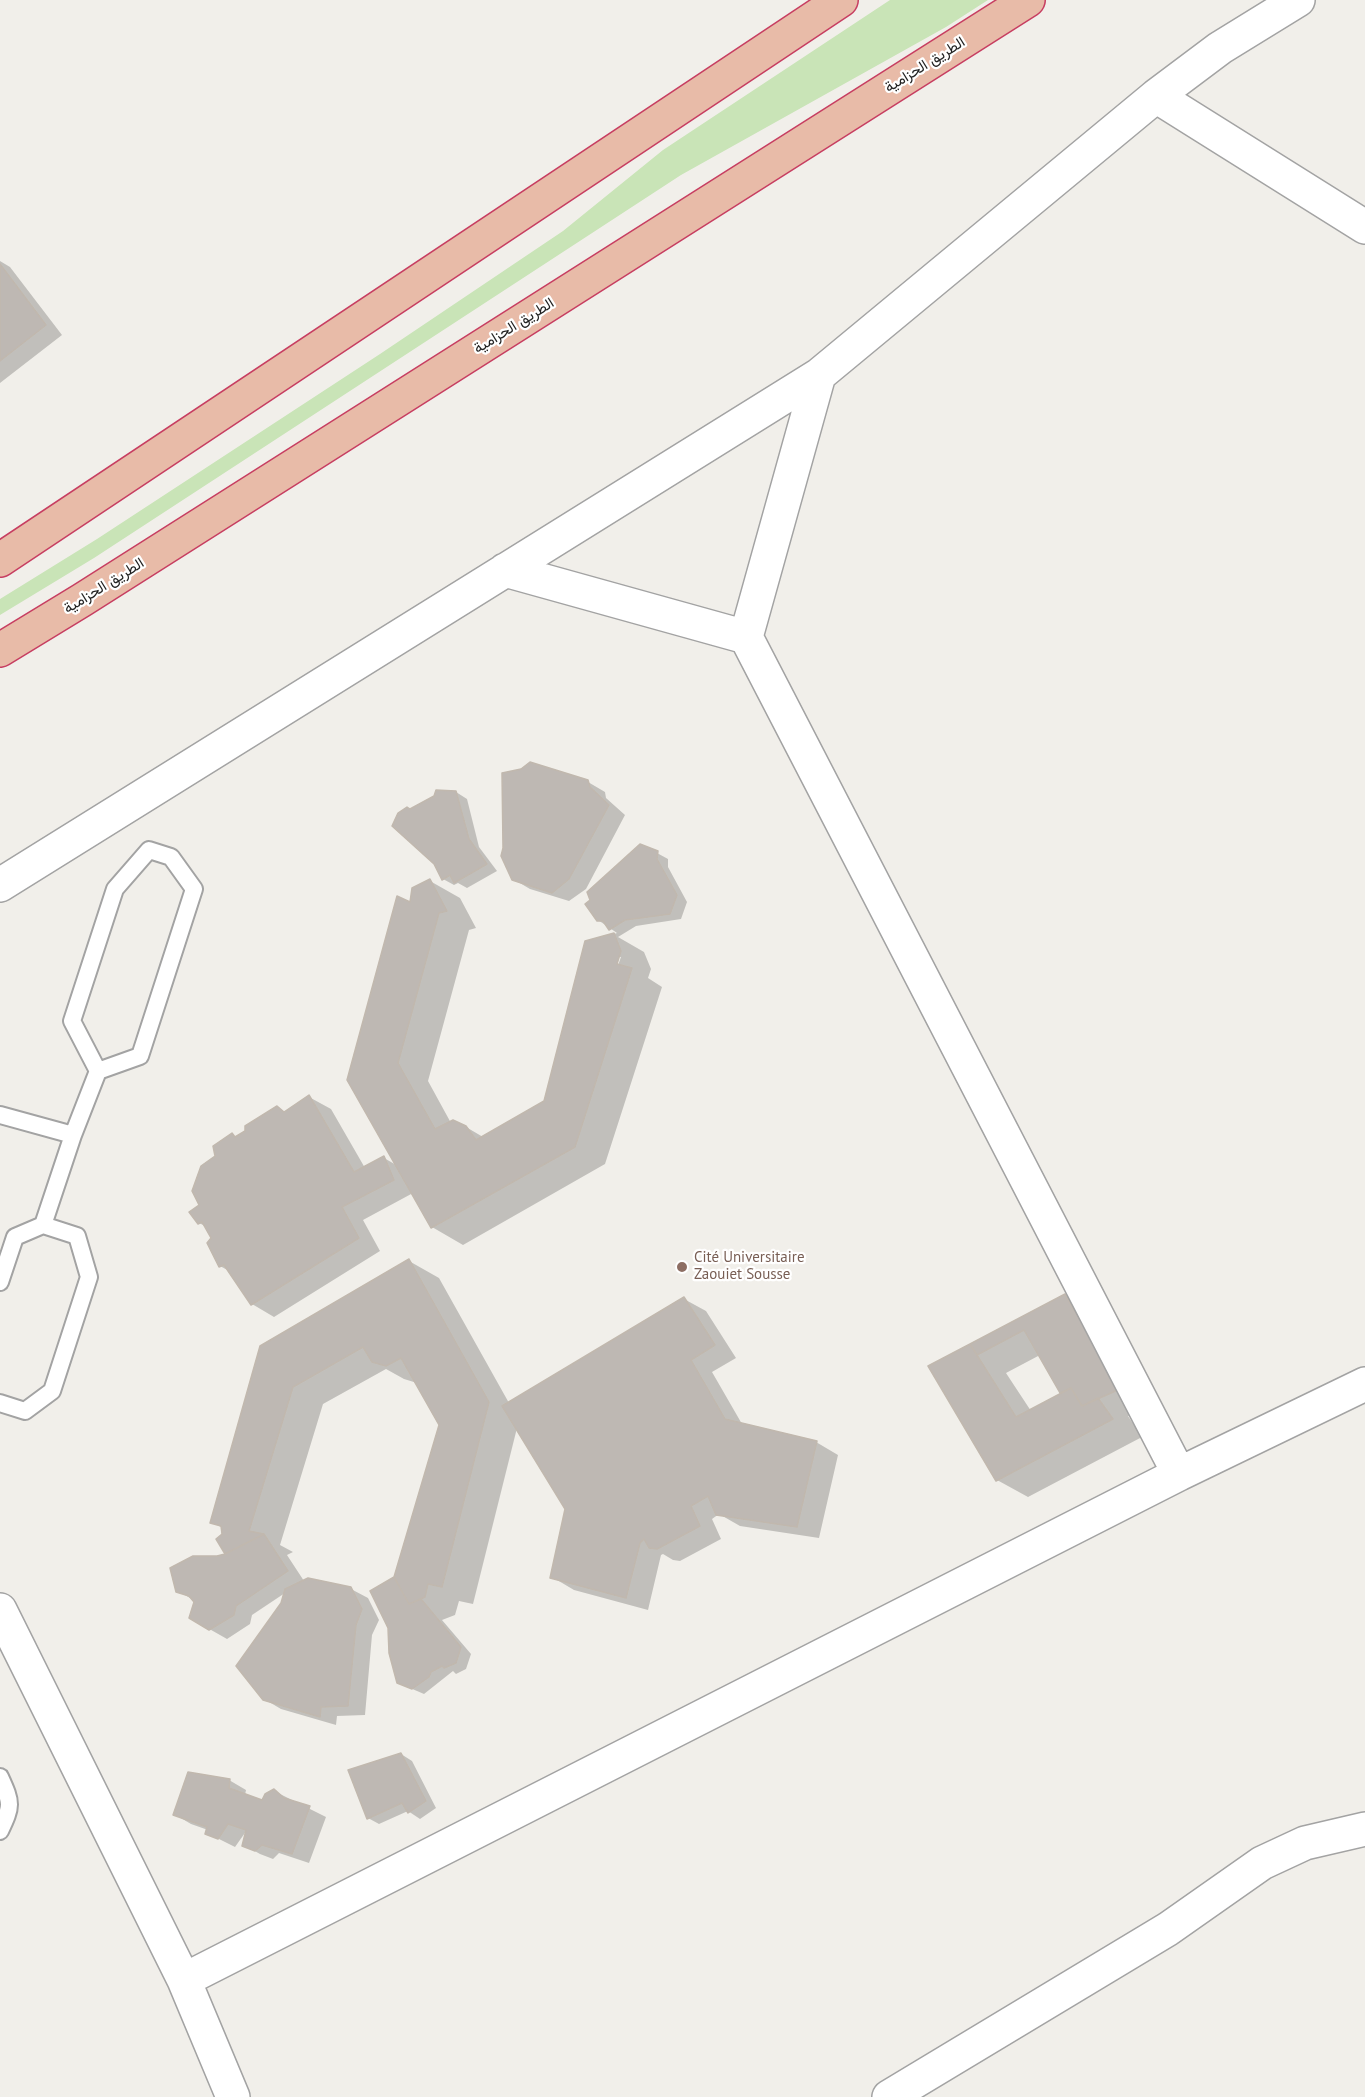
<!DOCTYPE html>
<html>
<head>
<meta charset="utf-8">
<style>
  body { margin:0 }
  canvas { display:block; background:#f1efea }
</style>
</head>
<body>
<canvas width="1365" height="2097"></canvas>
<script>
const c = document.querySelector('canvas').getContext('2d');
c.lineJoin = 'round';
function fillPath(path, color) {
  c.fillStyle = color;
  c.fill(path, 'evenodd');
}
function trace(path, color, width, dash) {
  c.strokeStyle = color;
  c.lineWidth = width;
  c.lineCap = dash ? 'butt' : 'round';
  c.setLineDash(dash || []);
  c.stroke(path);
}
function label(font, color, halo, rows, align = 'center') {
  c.font = font + ' "PT Sans",Vazirmatn,sans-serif';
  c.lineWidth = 4.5;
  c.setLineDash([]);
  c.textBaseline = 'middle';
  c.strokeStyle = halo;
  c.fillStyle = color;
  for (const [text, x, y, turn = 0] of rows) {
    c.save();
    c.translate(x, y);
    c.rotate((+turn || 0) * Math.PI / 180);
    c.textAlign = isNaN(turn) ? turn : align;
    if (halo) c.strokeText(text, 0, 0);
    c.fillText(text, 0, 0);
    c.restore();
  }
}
const grass = new Path2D(`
  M 890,0 L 988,0 L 946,27 L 681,175 L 94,558 L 0,615 L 0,599 L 97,539 L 380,354 L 563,231 L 663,150 Z`);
const shadow = new Path2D(`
  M 0,261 L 10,267 L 62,335 L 0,383 Z
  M 588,782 L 605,792 L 606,798 L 625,815 L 586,889 L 569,901 L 530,889 L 513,879 Z
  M 456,792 L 467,799 L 479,847 L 497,871 L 467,888 L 458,883 L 454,885 L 443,879 L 411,811 Z
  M 657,853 L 668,859 L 668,867 L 687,902 L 681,919 L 636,926 L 618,937 L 644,952 L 651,969 L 648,978 L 662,987 L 605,1164 L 463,1245 L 432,1227 L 413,1193 L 363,1220 L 380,1251 L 274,1317 L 252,1304 L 231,1272 L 220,1266 L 213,1239 L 207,1227 L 199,1223 L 201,1206 L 217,1157 L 232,1135 L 237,1137 L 277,1107 L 286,1113 L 309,1097 L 331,1109 L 365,1168 L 384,1158 L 398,1166 L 349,1079 L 411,904 L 430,881 L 460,898 L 476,928 L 469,930 L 428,1081 L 451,1123 L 466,1127 L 483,1137 L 546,1102 L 586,942 L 617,933 L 598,920 ZM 618,957 L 621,957 L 616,971 Z
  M 409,1261 L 439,1278 L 509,1403 L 684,1299 L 706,1311 L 736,1358 L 712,1372 L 742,1424 L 816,1442 L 838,1455 L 819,1538 L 740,1526 L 719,1514 L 712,1519 L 721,1539 L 680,1561 L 673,1560 L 663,1554 L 661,1555 L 648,1610 L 574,1590 L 552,1577 L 567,1509 L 517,1428 L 473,1604 L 459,1601 L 455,1615 L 442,1620 L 471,1654 L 466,1669 L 456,1674 L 453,1671 L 424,1694 L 410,1688 L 398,1682 L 396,1578 L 440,1425 L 417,1383 L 404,1379 L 386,1369 L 323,1404 L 280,1545 L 293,1552 L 287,1555 L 304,1581 L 351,1589 L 368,1598 L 379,1620 L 372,1635 L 365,1715 L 337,1716 L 336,1725 L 281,1709 L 264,1699 L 285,1593 L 252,1615 L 250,1624 L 227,1639 L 190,1618 L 195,1601 L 178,1591 L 217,1558 L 228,1554 L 223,1528 L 211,1522 L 261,1347 Z
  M 1065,1295 L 1096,1313 L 1150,1407 L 1128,1416 L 1142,1437 L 1028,1497 L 997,1480 L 930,1367 ZM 1040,1355 L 1062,1394 L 1031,1411 L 1006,1373 Z
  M 401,1754 L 412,1761 L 436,1808 L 420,1819 L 408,1811 L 379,1824 L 368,1818 Z
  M 229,1780 L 246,1790 L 245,1795 L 263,1802 L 274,1791 L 326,1817 L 309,1863 L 279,1853 L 273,1859 L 260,1854 L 244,1845 L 247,1830 L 235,1847 L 207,1833 L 208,1830 L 191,1824 L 174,1814 Z`);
const building = new Path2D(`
  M 0,264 L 46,325 L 0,361 Z
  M 530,762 L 588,780 L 590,787 L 609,805 L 569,879 L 552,893 L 512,880 L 501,856 L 503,848 L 502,773 L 521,769 Z
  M 436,790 L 456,791 L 469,839 L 487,864 L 454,883 L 450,875 L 442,880 L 434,864 L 392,826 L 398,813 L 407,807 L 410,809 L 434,796 Z
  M 640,844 L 658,851 L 657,859 L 677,895 L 670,914 L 625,920 L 609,930 L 603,921 L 597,921 L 585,904 L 590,900 L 587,892 Z
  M 430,879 L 447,911 L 439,913 L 398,1063 L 435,1129 L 453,1120 L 466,1126 L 476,1140 L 544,1101 L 585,941 L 614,933 L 621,951 L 617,964 L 632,968 L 575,1147 L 431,1228 L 347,1080 L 397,896 L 410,902 L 412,888 Z
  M 309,1095 L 354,1172 L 384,1156 L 394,1180 L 342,1207 L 359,1238 L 251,1305 L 224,1265 L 219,1267 L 207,1243 L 211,1238 L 202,1222 L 198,1224 L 189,1212 L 199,1205 L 192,1191 L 201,1166 L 215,1156 L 213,1146 L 232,1133 L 235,1137 L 245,1131 L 245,1126 L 277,1106 L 284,1112 Z
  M 409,1259 L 489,1402 L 442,1587 L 428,1584 L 425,1597 L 409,1604 L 394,1577 L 439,1425 L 401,1358 L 386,1366 L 372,1362 L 363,1347 L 293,1387 L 249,1531 L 264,1534 L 225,1554 L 216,1539 L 222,1534 L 221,1526 L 210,1523 L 260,1346 Z
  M 1065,1294 L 1120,1389 L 1082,1406 L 1071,1388 L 1060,1393 L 1024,1330 L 977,1355 L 970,1344 Z
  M 684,1297 L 715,1345 L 691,1360 L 725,1419 L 817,1441 L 797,1527 L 716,1515 L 708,1496 L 691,1506 L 700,1526 L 657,1549 L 649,1548 L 644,1539 L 640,1543 L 626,1598 L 550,1578 L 565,1509 L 502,1406 Z
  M 970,1344 L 1016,1417 L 1071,1388 L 1082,1406 L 1098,1398 L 1113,1419 L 996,1481 L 928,1366 Z
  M 264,1534 L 288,1571 L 236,1606 L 234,1615 L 209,1630 L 189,1618 L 194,1602 L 189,1596 L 176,1592 L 170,1568 L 193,1556 L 217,1556 L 225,1554 Z
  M 394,1577 L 409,1604 L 421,1599 L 461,1647 L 456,1663 L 444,1668 L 442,1666 L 431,1672 L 429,1677 L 412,1689 L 397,1683 L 389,1653 L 388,1628 L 370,1591 Z
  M 308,1578 L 351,1587 L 362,1609 L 356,1625 L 348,1706 L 321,1707 L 320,1717 L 263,1700 L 236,1666 L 281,1603 L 285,1589 Z
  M 401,1753 L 426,1801 L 408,1813 L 402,1803 L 367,1819 L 348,1770 Z
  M 188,1772 L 230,1779 L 229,1788 L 262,1800 L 265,1794 L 274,1789 L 284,1798 L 310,1806 L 292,1854 L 262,1845 L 255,1851 L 242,1846 L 246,1830 L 228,1824 L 218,1839 L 205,1834 L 207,1827 L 173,1815 Z`);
const service = new Path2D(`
  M 0,1115 L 73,1135
  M 43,1225 L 73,1135 L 98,1071 L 72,1021 L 115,889 L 149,850 L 171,857 L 194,889 L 140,1056 L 98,1071
  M 0,1282 L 15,1237 L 43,1225 L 77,1236 L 89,1277 L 52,1391 L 25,1411 L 0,1403
  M 0,1777 C 12,1803 12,1806 0,1831`);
const minor = new Path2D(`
  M 1156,96 L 1365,227
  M 505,570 L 746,637
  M 0,885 L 819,375 L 1156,96 L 1220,48 L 1298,0
  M 1179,1474 L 1365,1384
  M 0,1610 L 184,1980 L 233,2097
  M 184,1980 L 1179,1474 L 746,637 L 819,375
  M 889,2097 L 1168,1929 L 1262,1863 L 1305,1843 L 1365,1829`);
const trunk = new Path2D(`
  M 0,560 L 841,0
  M 0,650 L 82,600 L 1028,0`);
const markers = [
  [682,1267,6,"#8d6e63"]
];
const streetNames = [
  ["الطريق الحزامية",925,65,-32],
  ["الطريق الحزامية",514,326,-32],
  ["الطريق الحزامية",104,586,-32]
];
const educationNames = [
  ["Cité Universitaire",694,1258],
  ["Zaouiet Sousse",694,1275]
];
fillPath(grass, '#c9e4b7');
fillPath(shadow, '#0003');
fillPath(building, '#beb8b3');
trace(building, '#c1b8ae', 1.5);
trace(service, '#a3a3a3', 20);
trace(minor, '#a3a3a3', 36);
trace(trunk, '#c73e61', 36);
trace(service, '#fff', 16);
trace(minor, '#fff', 33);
trace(trunk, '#e8bba8', 33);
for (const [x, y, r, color] of markers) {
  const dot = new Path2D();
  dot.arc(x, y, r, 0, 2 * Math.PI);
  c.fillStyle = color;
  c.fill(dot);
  trace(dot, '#fff', 2);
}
label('15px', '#222', '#fff', streetNames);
label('15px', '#785e54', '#fff', educationNames, 'left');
</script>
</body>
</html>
